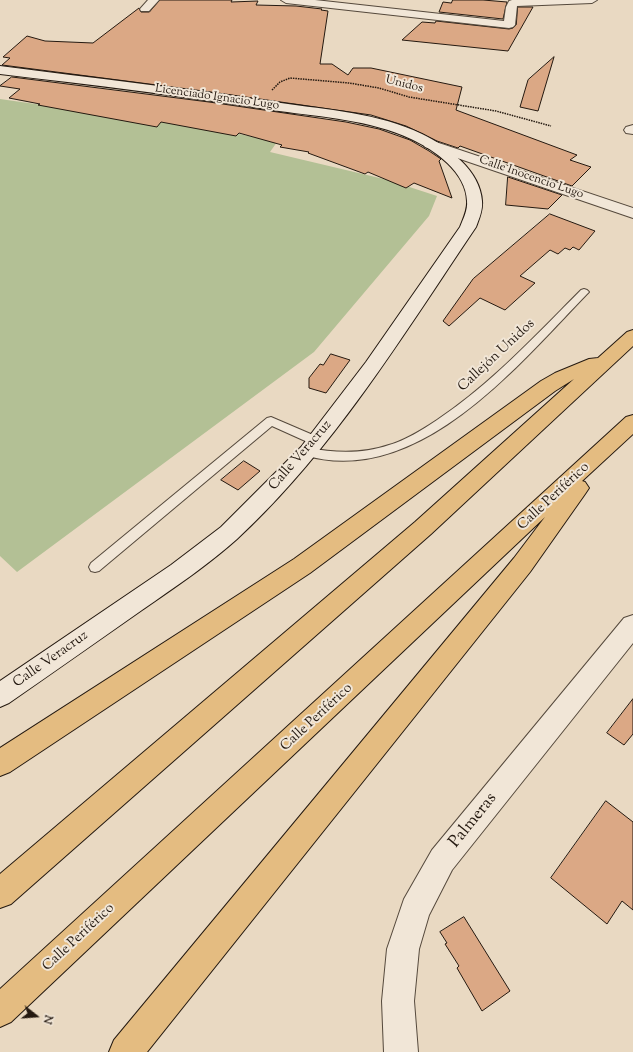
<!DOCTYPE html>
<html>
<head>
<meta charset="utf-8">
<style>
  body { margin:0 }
  #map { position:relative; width:633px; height:1052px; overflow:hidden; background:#e9d9c2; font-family:"Sorts Mill Goudy",serif }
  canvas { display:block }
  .north { position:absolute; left:16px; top:996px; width:40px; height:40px; -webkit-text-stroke:3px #f1e6d7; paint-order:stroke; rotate:107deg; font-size:11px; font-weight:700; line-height:16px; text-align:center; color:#241910 }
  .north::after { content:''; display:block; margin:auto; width:14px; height:18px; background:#241910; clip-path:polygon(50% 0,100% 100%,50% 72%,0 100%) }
</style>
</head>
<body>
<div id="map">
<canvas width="633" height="1052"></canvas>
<div class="north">N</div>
</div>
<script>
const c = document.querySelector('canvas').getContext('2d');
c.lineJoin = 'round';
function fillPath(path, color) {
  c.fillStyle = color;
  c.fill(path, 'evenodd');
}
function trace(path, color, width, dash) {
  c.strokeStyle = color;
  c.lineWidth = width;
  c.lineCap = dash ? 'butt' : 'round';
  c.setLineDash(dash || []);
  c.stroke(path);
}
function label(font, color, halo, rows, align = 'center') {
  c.font = font + ' "Sorts Mill Goudy",serif';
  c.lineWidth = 4;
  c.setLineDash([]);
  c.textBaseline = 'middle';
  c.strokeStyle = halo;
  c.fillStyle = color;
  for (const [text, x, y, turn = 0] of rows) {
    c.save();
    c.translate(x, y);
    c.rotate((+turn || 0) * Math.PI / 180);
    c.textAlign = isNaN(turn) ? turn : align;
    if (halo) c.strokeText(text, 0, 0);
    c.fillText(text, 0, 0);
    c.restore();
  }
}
const green = new Path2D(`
  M 0,99 L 225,131 L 277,142 L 270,152 L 388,180 L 437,196 L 429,216 L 314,352 L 17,572 L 0,556 Z`);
const building = new Path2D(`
  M 160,0 L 232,0 L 231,2 L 258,1 L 256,5 L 296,6 L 322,9 L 321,10 L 328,11 L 320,64 L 332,64 L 348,75 L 353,68 L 371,68 L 462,87 L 456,110 L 577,155 L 570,160 L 591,167 L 572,186 L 460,146 L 458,148 L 437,141 L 406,126 L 371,115 L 211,92 L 2,65 L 10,58 L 3,57 L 27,36 L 45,41 L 93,43 L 139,8 L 141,12 L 149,12 Z
  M 453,0 L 483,0 L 507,2 L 503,19 L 439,12 L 443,2 L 451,3 Z
  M 518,7 L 533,7 L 508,51 L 402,40 L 422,22 L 435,23 L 436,21 L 509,29 L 513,28 L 516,25 Z
  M 554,57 L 538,111 L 520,107 L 528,80 Z
  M 12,77 L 209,102 L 346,122 L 379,129 L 410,140 L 429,151 L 441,159 L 439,161 L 452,198 L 414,183 L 406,188 L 368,172 L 365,174 L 308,153 L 309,152 L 280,147 L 282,145 L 239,133 L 236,136 L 161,122 L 157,127 L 38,105 L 40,104 L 9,98 L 20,89 L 0,86 Z
  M 508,177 L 562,195 L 548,209 L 506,205 Z
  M 550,214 L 595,231 L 579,250 L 573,247 L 570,250 L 565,248 L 558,254 L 550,250 L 520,276 L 535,283 L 505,310 L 480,298 L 449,326 L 443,321 L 473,279 Z
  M 331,354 L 350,360 L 326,393 L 309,388 L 309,378 L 320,364 L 323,365 Z
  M 244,461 L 260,471 L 238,490 L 221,480 Z
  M 633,699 L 633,734 L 624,745 L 607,733 Z
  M 606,801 L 633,822 L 633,910 L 622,901 L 607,924 L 551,878 Z
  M 464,917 L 510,991 L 482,1011 L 457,968 L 459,966 L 445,944 L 447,943 L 440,932 Z`);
const path = new Path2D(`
  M 272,90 L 280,82 L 290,78 L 349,83 L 379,88 L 409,97 L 496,111 L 551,126`);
const service = new Path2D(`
  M 584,289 L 587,290 L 589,292 L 587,294 C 518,365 418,489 304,455 L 302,452 L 304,449 L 308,448 C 335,453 363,454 389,445 C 406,440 422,430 437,420 C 491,384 535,336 581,290 Z
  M 271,417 L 320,438 L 322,441 L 320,444 L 312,444 L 272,426 L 99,571 L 95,572 L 91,571 L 89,567 L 91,563 L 267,418 Z`);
const minor = new Path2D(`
  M 148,0 L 159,0 L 149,11 L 141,11 L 140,9 Z
  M 281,0 L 315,0 L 504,21 L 506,7 L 509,1 L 512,0 L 597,0 L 592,3 L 517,6 L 515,25 L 513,27 L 509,28 L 286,3 Z
  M 633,125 L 633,134 L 626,133 L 624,130 L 626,127 Z
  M 633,615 L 633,643 L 452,870 L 429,915 L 419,949 L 414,1001 L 418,1052 L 384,1052 L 382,1001 L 387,949 L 404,899 L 432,850 L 624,618 Z`);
const tertiary = new Path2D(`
  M 430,140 L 633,208 L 633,218 L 425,147 L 423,144 L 425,141 Z`);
const secondary = new Path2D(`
  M 0,66 C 94,78 188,89 281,103 C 328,110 379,113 422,134 C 448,147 480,170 482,201 C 483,210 479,219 476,227 C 403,335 334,449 237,539 C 208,565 175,587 142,610 C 98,641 54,672 9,703 L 0,707 L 0,681 L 171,565 L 221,527 L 301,447 L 366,362 L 460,227 C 463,219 468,210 467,201 C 466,172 435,150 411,139 C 370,120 323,117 279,111 C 186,96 93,85 0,74 Z`);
const trunk = new Path2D(`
  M 633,330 L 633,346 L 431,534 L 11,904 L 0,908 L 0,874 L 415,522 L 574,379 L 555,391 L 310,573 L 10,772 L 0,776 L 0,748 L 294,559 L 541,381 L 555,373 L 589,359 L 598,358 L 627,332 Z
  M 633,415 L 633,434 L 582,481 L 585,482 L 589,488 L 585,494 L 530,572 L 147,1052 L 109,1052 L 114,1040 L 514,558 L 545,517 L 11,1022 L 0,1027 L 0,989 L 626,417 Z`);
const farStreetnames = [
  ["Unidos",404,85,14],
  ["Licenciado Ignacio Lugo",217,98,8],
  ["Calle Inocencio Lugo",531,178,19]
];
const streetNames = [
  ["Callejón Unidos",497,356,-43],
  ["Calle Veracruz",301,456,-49],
  ["Calle Periférico",554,497,-43],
  ["Calle Veracruz",51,660,-35],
  ["Calle Periférico",317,718,-43],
  ["Calle Periférico",79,938,-43]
];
const nearStreetnames = [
  ["Palmeras",474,821,-51]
];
fillPath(green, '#b3c095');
fillPath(building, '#dba885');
trace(building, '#241910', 1);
trace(service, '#55493c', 2);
trace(minor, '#55493c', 2);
trace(tertiary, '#55493c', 2);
trace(secondary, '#241910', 2);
trace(trunk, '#241910', 2);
trace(path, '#241910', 1.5, [1.5, 1]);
fillPath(service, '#f1e6d7');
fillPath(minor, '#f1e6d7');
fillPath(tertiary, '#f1e6d7');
fillPath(secondary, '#f1e6d7');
fillPath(trunk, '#e4bc81');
label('12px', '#241910', '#f1e6d7', farStreetnames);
label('14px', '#241910', '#f1e6d7', streetNames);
label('17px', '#241910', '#f1e6d7', nearStreetnames);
</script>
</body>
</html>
